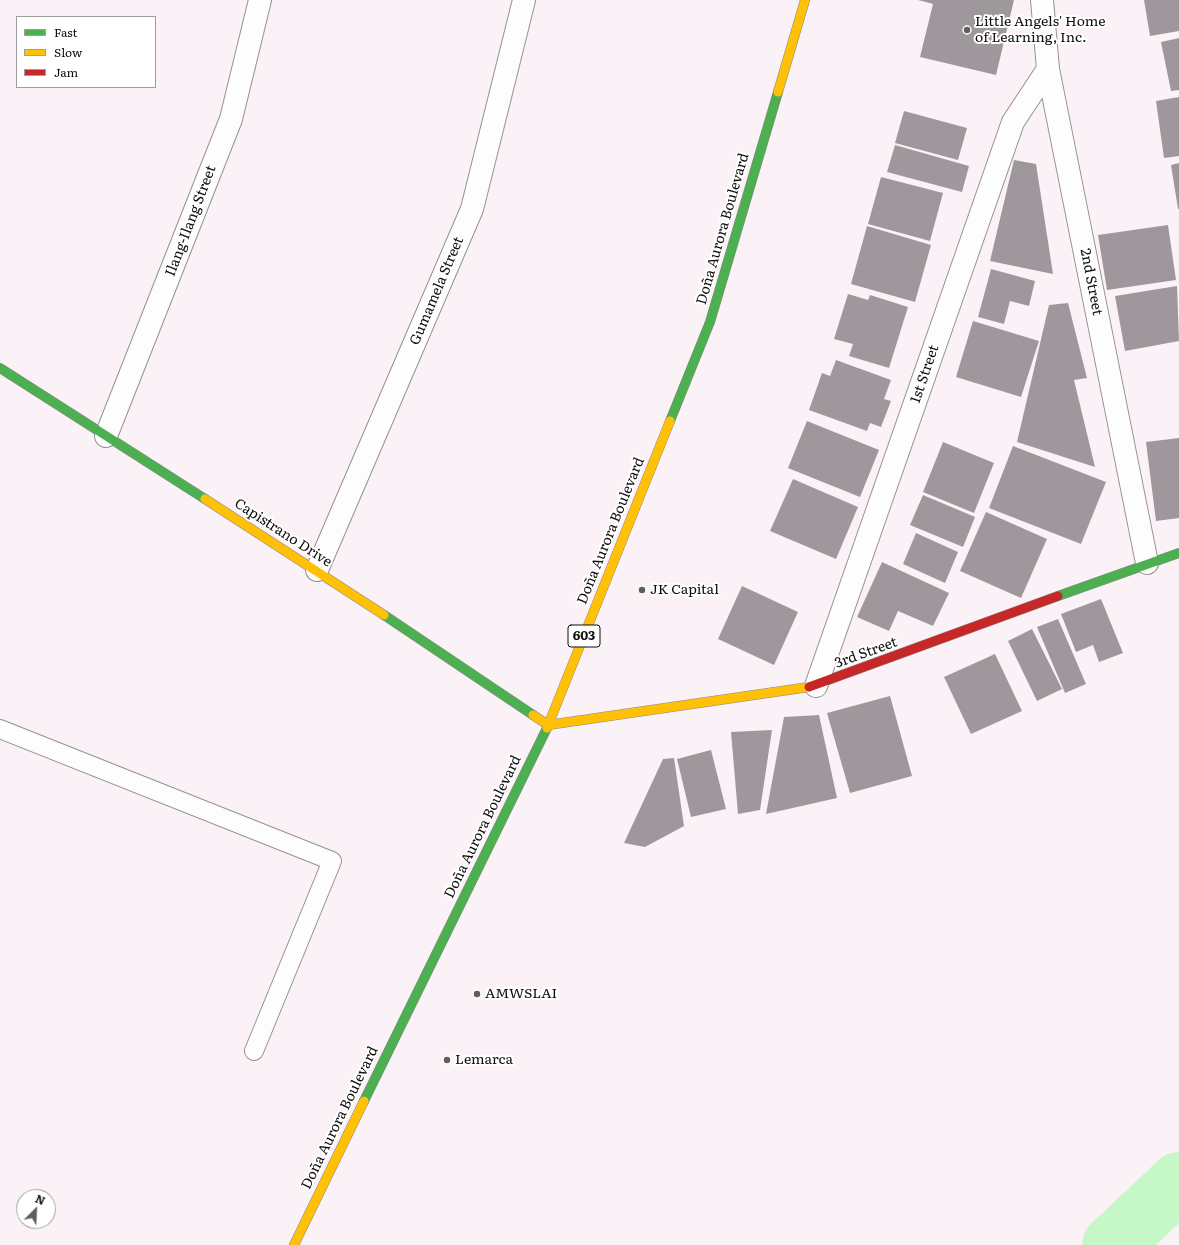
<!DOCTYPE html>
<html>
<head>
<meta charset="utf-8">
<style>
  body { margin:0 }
  #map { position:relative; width:1179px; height:1245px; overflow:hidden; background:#fbf2f7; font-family:Literata,serif }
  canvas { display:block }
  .legend { position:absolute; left:16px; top:16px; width:140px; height:72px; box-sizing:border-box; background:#fff; border:1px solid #9f9f9f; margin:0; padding:5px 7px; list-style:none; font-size:12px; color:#0e0e0e }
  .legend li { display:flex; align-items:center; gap:8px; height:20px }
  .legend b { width:20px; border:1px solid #9f9f9f }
  .north { position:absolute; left:16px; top:1189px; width:40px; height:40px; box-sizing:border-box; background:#fff; border:1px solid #9f9f9f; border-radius:50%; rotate:24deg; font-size:11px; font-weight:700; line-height:16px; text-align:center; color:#0e0e0e }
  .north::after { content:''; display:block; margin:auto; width:14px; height:18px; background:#615e60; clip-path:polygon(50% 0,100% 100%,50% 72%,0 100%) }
</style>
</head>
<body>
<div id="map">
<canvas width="1179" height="1245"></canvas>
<ul class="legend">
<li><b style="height:5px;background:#4caf50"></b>Fast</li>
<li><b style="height:5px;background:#ffc107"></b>Slow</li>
<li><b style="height:5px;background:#c62828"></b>Jam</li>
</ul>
<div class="north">N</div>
</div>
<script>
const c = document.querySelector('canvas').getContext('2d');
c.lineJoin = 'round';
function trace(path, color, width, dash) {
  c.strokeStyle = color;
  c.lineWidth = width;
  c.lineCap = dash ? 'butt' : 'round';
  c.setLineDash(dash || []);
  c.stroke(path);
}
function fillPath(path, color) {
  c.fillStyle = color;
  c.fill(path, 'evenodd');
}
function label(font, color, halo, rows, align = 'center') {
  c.font = font + ' Literata,serif';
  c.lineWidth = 4;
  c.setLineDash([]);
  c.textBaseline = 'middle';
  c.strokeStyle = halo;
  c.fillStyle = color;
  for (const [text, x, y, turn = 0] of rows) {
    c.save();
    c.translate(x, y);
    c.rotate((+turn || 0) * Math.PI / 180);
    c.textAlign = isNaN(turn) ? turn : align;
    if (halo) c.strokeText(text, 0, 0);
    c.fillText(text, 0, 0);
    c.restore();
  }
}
const river = new Path2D(`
  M 1112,1245 L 1179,1182`);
const building = new Path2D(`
  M 1014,0 L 996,75 L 920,57 L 933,4 L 918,0 Z
  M 1144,0 L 1179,0 L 1179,31 L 1150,36 Z
  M 1179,38 L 1179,90 L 1171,91 L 1161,42 Z
  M 1179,97 L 1179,156 L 1164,158 L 1156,101 Z
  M 904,111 L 967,128 L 958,160 L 895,143 Z
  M 895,145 L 969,166 L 962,192 L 887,172 Z
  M 1014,160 L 1036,164 L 1053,274 L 990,261 Z
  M 1179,163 L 1179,209 L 1178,209 L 1171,165 Z
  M 881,177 L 943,193 L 930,241 L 868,224 Z
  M 1168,225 L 1176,280 L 1107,290 L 1098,235 Z
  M 867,226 L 931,245 L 915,302 L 851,284 Z
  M 991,269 L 1035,281 L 1029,306 L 1010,301 L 1004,324 L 978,317 Z
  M 1177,286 L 1179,341 L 1125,351 L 1115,296 Z
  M 848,294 L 868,300 L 870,295 L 908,307 L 889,368 L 849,356 L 853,344 L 834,339 Z
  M 1068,303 L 1087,378 L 1074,380 L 1095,467 L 1017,442 L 1049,305 Z
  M 973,321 L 1039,341 L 1021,397 L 956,377 Z
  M 836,360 L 891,380 L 884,399 L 891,401 L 881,427 L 870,423 L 867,431 L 809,410 L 822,373 L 830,376 Z
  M 807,421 L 879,450 L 860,497 L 788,468 Z
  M 1179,438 L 1179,518 L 1156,521 L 1146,442 Z
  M 943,442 L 994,463 L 974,513 L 923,492 Z
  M 1013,446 L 1106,482 L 1081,544 L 989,508 Z
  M 793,479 L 858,507 L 836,559 L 770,531 Z
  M 923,495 L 975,517 L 963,547 L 910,525 Z
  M 986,512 L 1047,539 L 1021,598 L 960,571 Z
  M 916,533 L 958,552 L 945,583 L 903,564 Z
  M 882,562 L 949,593 L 933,626 L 898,611 L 889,631 L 857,617 Z
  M 742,586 L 798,612 L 774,665 L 718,639 Z
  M 1101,599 L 1123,653 L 1099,662 L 1093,645 L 1076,652 L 1061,614 Z
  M 1058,619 L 1086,684 L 1065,693 L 1037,627 Z
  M 1032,629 L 1062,689 L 1037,701 L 1008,641 Z
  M 995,654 L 1022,711 L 971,734 L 944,677 Z
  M 890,696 L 912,776 L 850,793 L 827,713 Z
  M 819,715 L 837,798 L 766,814 L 784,717 Z
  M 772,730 L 760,810 L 738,814 L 731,732 Z
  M 711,750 L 726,809 L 691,817 L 677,759 Z
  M 674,758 L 684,826 L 645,847 L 624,843 L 663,759 Z`);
const lane = new Path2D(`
  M 0,729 L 332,861 L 254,1051`);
const street = new Path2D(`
  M 1042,0 L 1048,69 L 1147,563
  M 106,436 L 231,119 L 260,0
  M 317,570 L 472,209 L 524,0
  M 816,686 L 1013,122 L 1048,69`);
const fast = new Path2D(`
  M 0,368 L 205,499
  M 670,421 L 710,322 L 778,92
  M 1058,596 L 1179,553
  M 384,615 L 533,715
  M 364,1101 L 547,728`);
const slow = new Path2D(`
  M 778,92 L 805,0
  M 205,499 L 384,615
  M 533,715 L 548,725 L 809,687
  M 547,728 L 670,421
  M 294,1245 L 364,1101`);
const jam = new Path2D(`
  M 809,687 L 1058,596`);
const markers = [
  [967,30,4,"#615e60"],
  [642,590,4,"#615e60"],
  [477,994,4,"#615e60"],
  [447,1060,4,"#615e60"]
];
const shields = [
  [584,636,32]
];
const shieldNames = [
  ["603",584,636]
];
const poiNames = [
  ["Little Angels' Home",975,22],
  ["of Learning, Inc.",975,38],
  ["JK Capital",650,590],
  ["AMWSLAI",485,994],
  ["Lemarca",455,1060]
];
const streetNames = [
  ["Ilang-Ilang Street",191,221,-69],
  ["Doña Aurora Boulevard",723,229,-74],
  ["2nd Street",1091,282,79],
  ["Gumamela Street",437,291,-67],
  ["1st Street",925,374,-71],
  ["Doña Aurora Boulevard",611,531,-68],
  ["Capistrano Drive",283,533,33],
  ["3rd Street",866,653,-20],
  ["Doña Aurora Boulevard",483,827,-64],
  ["Doña Aurora Boulevard",340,1118,-64]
];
trace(river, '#c6f7c7', 60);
fillPath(building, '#9e989c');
trace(lane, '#959193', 20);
trace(street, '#959193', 24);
trace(fast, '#8b878a', 10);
trace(slow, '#8b878a', 10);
trace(jam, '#8b878a', 10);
trace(lane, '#fefdfe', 18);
trace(street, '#fefdfe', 22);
trace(fast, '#4caf50', 9);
trace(slow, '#ffc107', 9);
trace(jam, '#c62828', 9);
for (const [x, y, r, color] of markers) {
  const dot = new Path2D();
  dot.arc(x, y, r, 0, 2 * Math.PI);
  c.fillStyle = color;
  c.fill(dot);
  trace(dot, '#fff', 1.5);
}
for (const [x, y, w] of shields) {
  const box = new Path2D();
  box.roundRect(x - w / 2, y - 11, w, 22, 3);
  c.fillStyle = '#fff';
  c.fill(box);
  trace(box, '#0e0e0e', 1);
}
label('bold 13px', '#0e0e0e', null, shieldNames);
label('14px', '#0e0e0e', '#fff', poiNames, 'left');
label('14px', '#0e0e0e', '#fff', streetNames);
</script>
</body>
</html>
